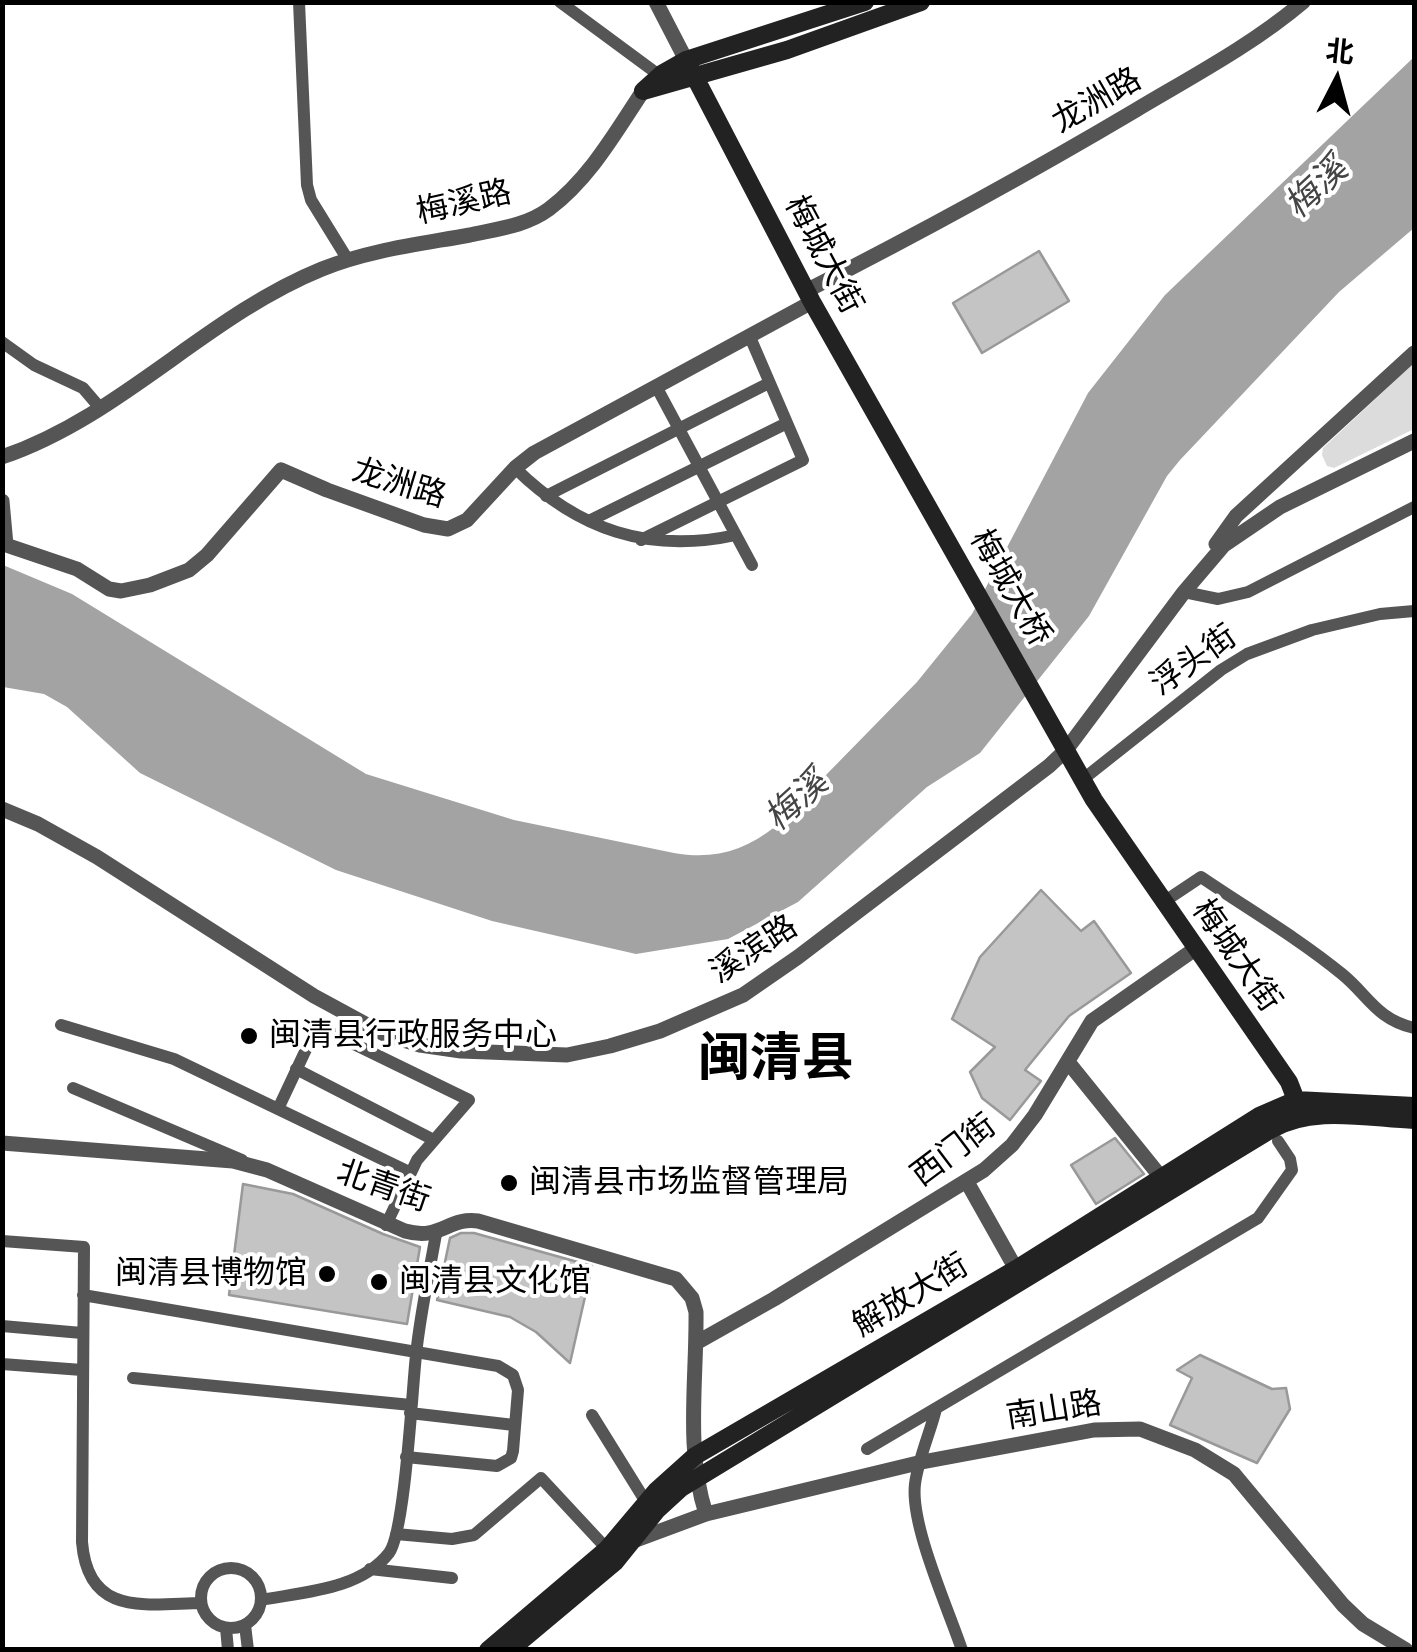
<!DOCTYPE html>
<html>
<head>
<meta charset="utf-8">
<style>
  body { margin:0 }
  #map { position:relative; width:1417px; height:1652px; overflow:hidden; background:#fff; font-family:"Open Sans","Noto Sans SC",sans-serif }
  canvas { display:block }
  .frame { position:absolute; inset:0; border:5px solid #000; pointer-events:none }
  .north { position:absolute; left:1287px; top:30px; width:100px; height:100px; -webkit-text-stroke:8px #fff; paint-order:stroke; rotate:6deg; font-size:28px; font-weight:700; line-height:40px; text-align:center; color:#000 }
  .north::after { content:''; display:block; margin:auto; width:35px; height:45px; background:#000; clip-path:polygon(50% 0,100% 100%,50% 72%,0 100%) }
</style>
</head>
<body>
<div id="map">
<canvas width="1417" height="1652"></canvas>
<div class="frame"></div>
<div class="north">北</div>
</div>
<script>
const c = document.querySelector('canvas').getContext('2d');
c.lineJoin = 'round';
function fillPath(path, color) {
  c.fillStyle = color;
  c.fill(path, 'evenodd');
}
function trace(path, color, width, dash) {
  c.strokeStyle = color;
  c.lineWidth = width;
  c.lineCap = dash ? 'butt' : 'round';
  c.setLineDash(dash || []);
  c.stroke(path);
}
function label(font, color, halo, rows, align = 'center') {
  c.font = font + ' "Open Sans","Noto Sans SC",sans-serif';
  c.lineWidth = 8;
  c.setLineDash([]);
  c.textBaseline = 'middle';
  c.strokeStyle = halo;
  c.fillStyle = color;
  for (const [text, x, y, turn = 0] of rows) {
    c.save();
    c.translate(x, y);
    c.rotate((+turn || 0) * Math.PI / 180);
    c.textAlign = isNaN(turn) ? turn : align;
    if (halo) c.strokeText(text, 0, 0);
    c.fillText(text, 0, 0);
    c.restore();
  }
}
const green = new Path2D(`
  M 1414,363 L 1414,429 L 1334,468 L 1327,466 L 1322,455 L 1323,448 Z`);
const water = new Path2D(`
  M 1414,57 L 1414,228 L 1339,292 L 1180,460 L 1167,476 L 1089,616 L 980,753 L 927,787 L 798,902 L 728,939 L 636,954 L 492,921 L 336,870 L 140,773 L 67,707 L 44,694 L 3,687 L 3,565 L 72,594 L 366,774 L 514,820 L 674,853 C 713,860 745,851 776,826 L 917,682 L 972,614 L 1088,393 L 1165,295 Z`);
const building = new Path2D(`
  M 1039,251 L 1069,301 L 982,353 L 953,303 Z
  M 1041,890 L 1081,931 L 1094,921 L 1131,973 L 1069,1016 L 1025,1070 L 1041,1081 L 1010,1120 L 982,1098 L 970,1072 L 995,1047 L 952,1019 L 980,957 Z
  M 1115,1138 L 1144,1174 L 1096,1204 L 1071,1165 Z
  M 243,1184 L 293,1194 L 383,1234 L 420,1247 L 407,1324 L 229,1295 Z
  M 461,1233 L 474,1233 L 592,1266 L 570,1363 L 536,1332 L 510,1317 L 437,1300 L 450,1238 Z
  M 1200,1355 L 1272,1389 L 1286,1388 L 1290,1409 L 1257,1463 L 1170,1425 L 1192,1378 L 1177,1370 Z`);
const minor = new Path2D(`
  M 299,2 L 307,185 L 311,200 L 348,260
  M 560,2 L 663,78
  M 2,342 L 34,365 L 83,388 L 101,409
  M 657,388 L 752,565
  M 515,468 C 578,530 649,554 736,535
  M 546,496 L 769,383
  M 589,521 L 787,423
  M 641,540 L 803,460 L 750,337
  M 1184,592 L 1218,599 L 1248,592 L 1414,507
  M 1082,780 L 1221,670 L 1247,654 L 1312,630 L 1380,614 L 1414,611
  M 1162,903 L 1201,877 C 1248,909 1298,938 1342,974 C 1368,995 1376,1019 1414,1028
  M 61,1025 L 174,1059 L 409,1172
  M 296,1069 L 432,1139
  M 73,1088 L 242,1160
  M 278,1109 L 317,1026 L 469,1100 L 417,1160 L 386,1225
  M 2,1241 L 84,1247 L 82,1542 C 88,1617 145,1604 201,1603
  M 83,1295 L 498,1366 L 513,1375 L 518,1390 L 513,1451 L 511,1458 L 497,1466 L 406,1457
  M 2,1326 L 82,1333
  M 2,1364 L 82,1370
  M 133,1378 L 411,1405
  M 936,1409 C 930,1433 918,1460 915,1484 C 910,1525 948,1608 962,1650
  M 410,1413 L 514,1425
  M 592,1415 L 646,1502
  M 867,1449 L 1258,1218 L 1292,1170 L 1290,1159 L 1278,1141
  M 396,1534 L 452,1539 L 474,1535 L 541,1478 L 607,1549
  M201 1598a30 30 0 1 1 60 0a30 30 0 1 1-60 0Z
  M 370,1569 L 452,1578
  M 261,1600 C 303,1592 360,1590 389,1553 C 405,1532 412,1391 416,1355 C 420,1315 429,1274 436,1234
  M 245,1625 L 248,1650
  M 226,1628 L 228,1650`);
const tertiary = new Path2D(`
  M 656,2 L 686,60
  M 806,291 C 918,234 1028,174 1136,110 C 1193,76 1252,45 1303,2
  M 2,457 C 122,416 206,316 322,269 C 369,250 421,244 470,235 C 497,229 526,226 549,209 C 590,178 615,133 643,91
  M 2,501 L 6,545 L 77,569 L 109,589 L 121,591 L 150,585 L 189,570 L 207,555 L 281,470 L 327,490 L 424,525 L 448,529 L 467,520 L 515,468 L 534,453 L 812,302
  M 1216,544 L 1236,516 L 1414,353
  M 2,809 L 38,824 L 97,857 L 314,996 L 384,1034 L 420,1045 L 461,1051 L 567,1055 L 610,1046 L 660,1031 L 743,995 L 798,957 L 1049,766 L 1066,750 L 1184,592 L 1224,545 L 1280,507 L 1414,441
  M 1068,1062 L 1160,1176
  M 2,1143 L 233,1161 L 267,1170 L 405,1231 C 441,1241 448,1217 478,1221 L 676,1279 L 692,1298 L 696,1312 C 697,1378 685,1450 706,1514
  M 967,1182 L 1016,1269
  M 696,1343 L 774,1299 L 984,1170 L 1012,1145 L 1035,1115 L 1092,1021 L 1195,949
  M 636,1540 L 706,1514 L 922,1462 L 1094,1430 L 1140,1429 L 1195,1450 L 1234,1474 L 1343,1605 L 1363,1624 L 1406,1650`);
const secondary = new Path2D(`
  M 686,60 L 812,302 L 1094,800 L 1289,1082 L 1296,1100 L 1297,1117
  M 644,90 L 663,73 L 686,60 L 865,2
  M 643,91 L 787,50 L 921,2
  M 488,1650 L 607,1549 L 656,1491 L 695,1456 L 1016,1269 L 1259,1116 L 1296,1100 L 1414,1106
  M 510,1650 L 615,1562 L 657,1510 L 681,1488 L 1270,1130 C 1312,1105 1367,1118 1414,1120`);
const markers = [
  [249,1036,10,"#000"],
  [509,1183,10,"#000"],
  [327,1274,10,"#000"],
  [379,1282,10,"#000"]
];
const streetNames = [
  ["龙洲路",1097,101,-30],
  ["梅溪路",464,203,-13],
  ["梅城大街",823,255,62],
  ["龙洲路",399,484,17],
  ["梅城大桥",1010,588,60],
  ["浮头街",1194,661,-35],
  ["溪滨路",754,950,-33],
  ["梅城大街",1236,956,55],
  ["西门街",954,1151,-37],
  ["北青街",383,1187,19],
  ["解放大街",911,1296,-31],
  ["南山路",1054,1411,-9]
];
const poiNames = [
  ["闽清县行政服务中心",269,1036],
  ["闽清县市场监督管理局",529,1183],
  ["闽清县博物馆",307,1274,"right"],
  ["闽清县文化馆",399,1282]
];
const waterNames = [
  ["梅溪",1317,188,-43],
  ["梅溪",797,801,-42]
];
const townNames = [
  ["闽清县",776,1060]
];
fillPath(green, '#dcdcdc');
fillPath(water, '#a3a3a3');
fillPath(building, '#c4c4c4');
trace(building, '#999', 2.5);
trace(minor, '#555', 12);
trace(tertiary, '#555', 15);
trace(secondary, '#222', 18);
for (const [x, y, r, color] of markers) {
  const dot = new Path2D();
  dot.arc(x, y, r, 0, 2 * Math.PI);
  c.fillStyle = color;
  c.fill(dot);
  trace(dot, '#fff', 4);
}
label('32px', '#000', '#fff', streetNames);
label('32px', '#000', '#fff', poiNames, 'left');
label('italic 35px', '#444', '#fff', waterNames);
label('bold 52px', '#000', '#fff', townNames);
</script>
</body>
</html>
